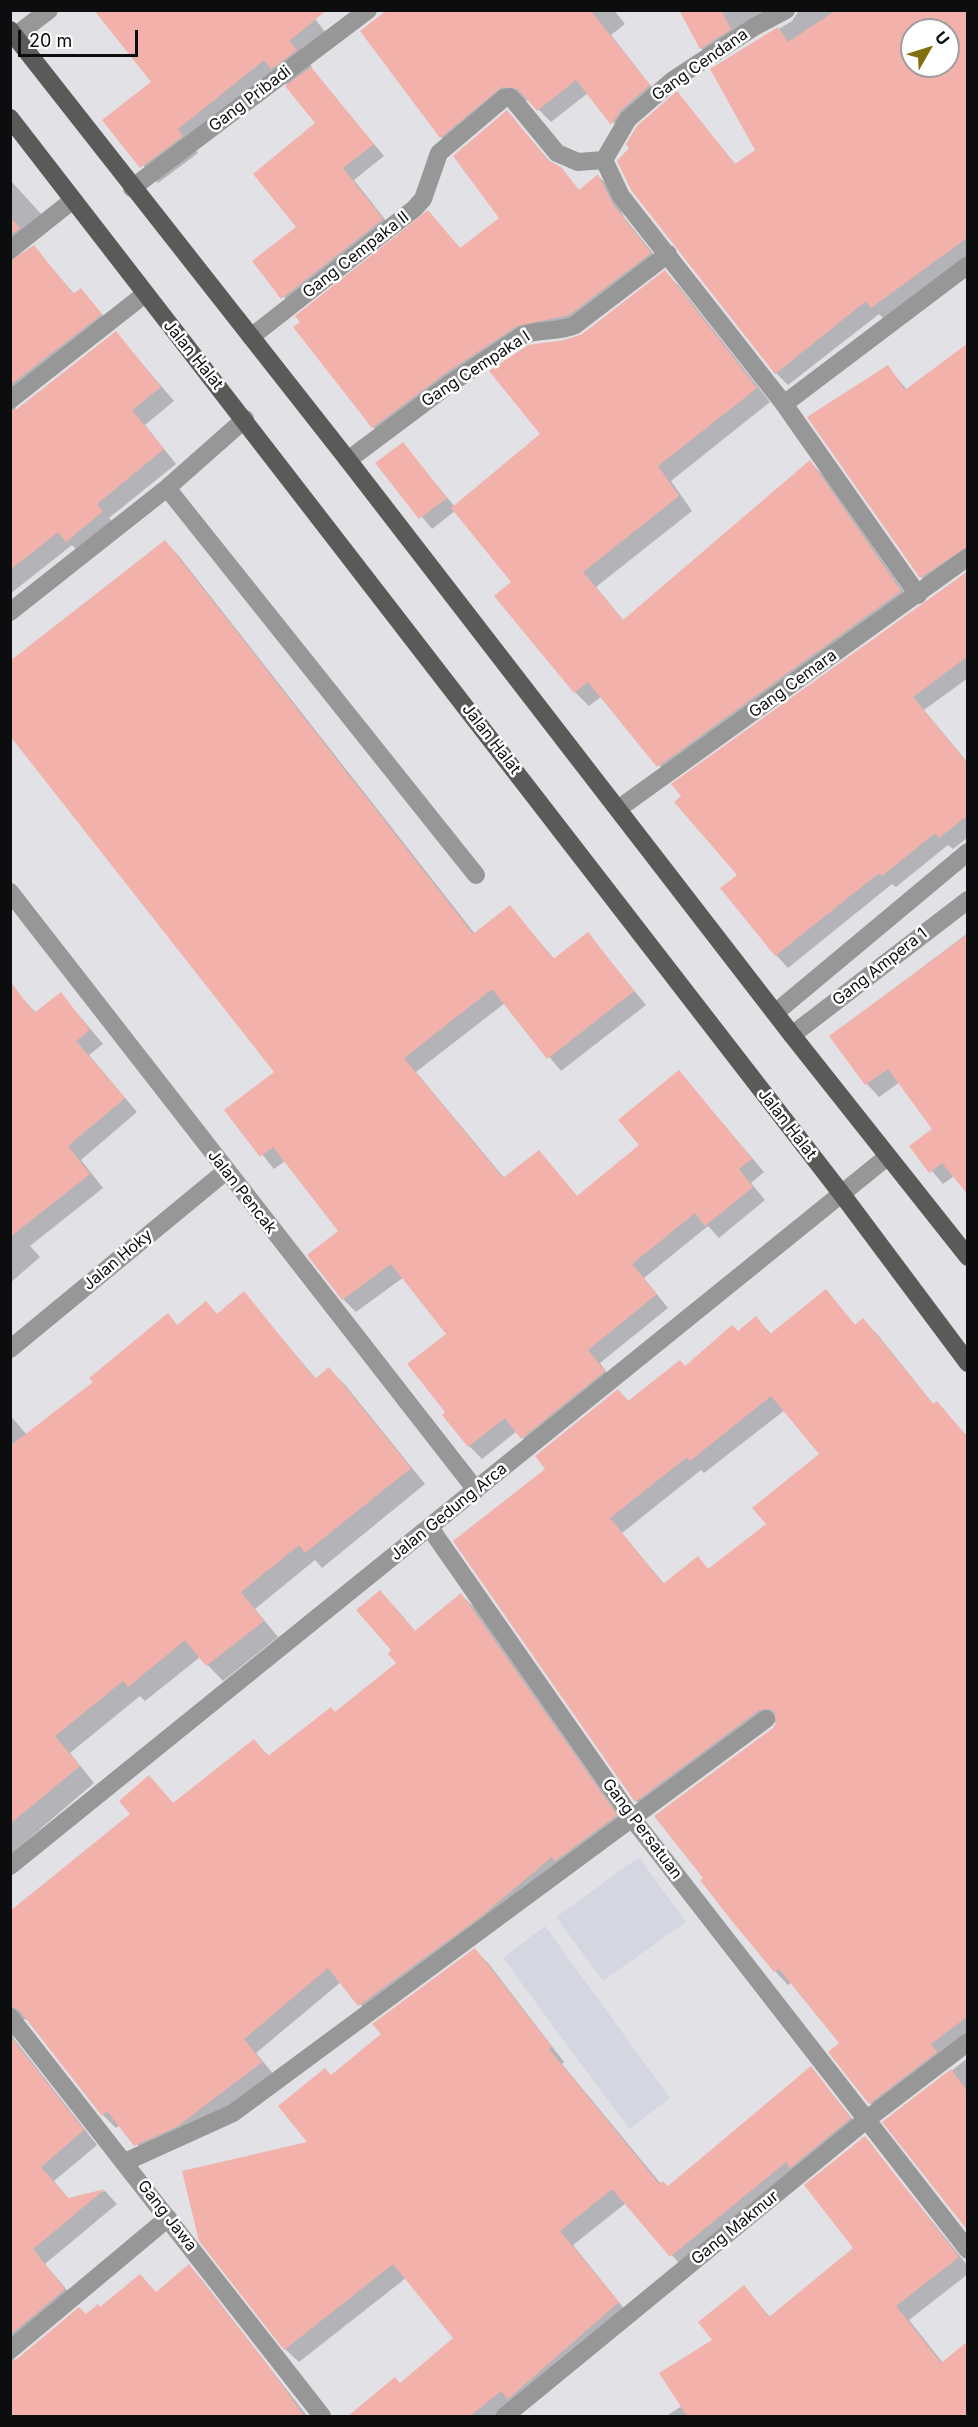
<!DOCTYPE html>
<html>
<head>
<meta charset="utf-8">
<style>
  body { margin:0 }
  #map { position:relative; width:978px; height:2427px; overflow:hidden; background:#e2e2e6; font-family:Inter,sans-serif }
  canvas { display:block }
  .frame { position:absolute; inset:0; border:12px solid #0c0d0e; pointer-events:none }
  .north { position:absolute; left:900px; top:18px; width:60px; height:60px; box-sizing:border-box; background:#fff; border:2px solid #9e9e9f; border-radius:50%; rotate:51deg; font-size:16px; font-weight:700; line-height:24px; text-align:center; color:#0c0d0e }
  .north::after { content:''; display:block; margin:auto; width:21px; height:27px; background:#82700f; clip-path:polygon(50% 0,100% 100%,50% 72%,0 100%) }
  .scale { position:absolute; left:18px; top:30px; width:120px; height:27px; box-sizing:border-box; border:3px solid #0c0d0e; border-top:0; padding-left:8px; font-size:18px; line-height:21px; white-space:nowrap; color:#0c0d0e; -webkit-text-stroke:4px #fff; paint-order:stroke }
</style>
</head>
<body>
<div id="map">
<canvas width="978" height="2427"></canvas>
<div class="frame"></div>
<div class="north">U</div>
<div class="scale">20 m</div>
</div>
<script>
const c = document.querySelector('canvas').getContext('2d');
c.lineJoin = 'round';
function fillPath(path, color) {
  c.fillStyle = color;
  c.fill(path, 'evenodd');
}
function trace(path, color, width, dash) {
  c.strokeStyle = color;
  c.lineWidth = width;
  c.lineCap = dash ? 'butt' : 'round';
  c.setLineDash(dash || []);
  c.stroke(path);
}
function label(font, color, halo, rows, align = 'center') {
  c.font = font + ' Inter,sans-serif';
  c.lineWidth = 5;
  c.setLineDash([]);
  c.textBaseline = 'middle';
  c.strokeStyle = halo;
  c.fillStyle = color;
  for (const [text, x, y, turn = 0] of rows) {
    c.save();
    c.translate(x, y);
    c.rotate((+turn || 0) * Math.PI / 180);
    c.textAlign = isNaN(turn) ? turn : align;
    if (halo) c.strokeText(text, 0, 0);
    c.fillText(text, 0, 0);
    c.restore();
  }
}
const built = new Path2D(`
  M 639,1857 L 686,1922 L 603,1981 L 556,1917 Z
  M 545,1926 L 670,2098 L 629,2129 L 503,1958 Z`);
const shadow = new Path2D(`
  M 308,10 L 330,38 L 304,58 L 312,67 L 310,68 L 384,156 L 354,180 L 394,231 L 294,309 L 254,261 L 298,227 L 317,123 L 281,77 L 193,147 L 198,153 L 158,183 L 105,120 Z
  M 390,10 L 614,10 L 625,24 L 611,35 L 661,99 L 633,123 L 625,136 L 588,93 L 551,122 L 530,101 L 515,99 L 453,149 L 441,137 Z
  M 680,10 L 968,10 L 968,259 L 885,320 L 879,314 L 788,385 L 776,373 L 677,93 L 736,165 L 757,151 L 712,69 L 792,21 L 798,12 L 794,12 L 713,61 L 701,48 ZM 912,30 L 948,30 L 948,66 L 912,66 Z
  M 507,112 L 552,164 L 560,168 L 580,191 L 598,176 L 611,188 L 624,217 L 663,266 L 582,327 L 530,338 L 386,439 L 373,427 L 428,212 L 461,249 L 501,218 Z
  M 10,180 L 43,216 L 32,242 L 13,260 L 34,247 L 75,295 L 81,290 L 114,328 L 17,405 L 14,412 L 116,333 L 174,401 L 145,425 L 176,464 L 109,518 L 116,526 L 81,555 L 72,545 L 10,594 Z
  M 665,272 L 679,286 L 770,402 L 671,481 L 692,511 L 596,587 L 624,621 L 810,462 L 824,476 L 914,606 L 672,780 L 602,696 L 589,706 L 575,692 L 497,596 L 513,582 L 455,511 L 432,529 L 378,464 L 403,444 L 455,507 L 542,435 L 565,341 L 582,335 Z
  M 968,344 L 968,566 L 933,589 L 921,577 L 888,367 L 907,390 Z
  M 165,542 L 178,555 L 475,934 L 510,907 L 555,960 L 588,934 L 646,1005 L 561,1071 L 505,1003 L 416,1072 L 505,1179 L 539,1152 L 578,1197 L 641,1145 L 679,1072 L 764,1172 L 751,1183 L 765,1200 L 719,1238 L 708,1226 L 644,1278 L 668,1308 L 600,1363 L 616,1385 L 535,1451 L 517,1431 L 482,1459 L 469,1446 L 448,1412 L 448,1334 L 404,1277 L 356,1312 L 343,1299 L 340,1232 L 285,1161 L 274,1169 L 226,1110 L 276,1073 Z
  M 968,572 L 968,678 L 924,710 L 968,763 L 968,837 L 953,849 L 948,845 L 896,887 L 892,884 L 788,968 L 776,955 L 739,875 Z
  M 968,933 L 968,1192 L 954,1176 L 943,1184 L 911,1146 L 934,1129 L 900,1082 L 879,1097 L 867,1084 L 831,1036 Z
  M 61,994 L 103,1044 L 89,1055 L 137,1112 L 81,1160 L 103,1188 L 30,1246 L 40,1257 L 10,1283 L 10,997 L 24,1000 L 36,1013 Z
  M 826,1291 L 856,1326 L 863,1320 L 877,1334 L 934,1405 L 937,1403 L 968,1437 L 968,2052 L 883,2116 L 870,2103 L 841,2043 L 792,1982 L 788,1985 L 775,1971 L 705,1878 L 779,1722 L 773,1723 L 649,1815 L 636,1801 L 547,1469 L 618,1391 L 630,1402 L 738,1332 L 756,1318 L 772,1335 ZM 785,1410 L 821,1454 L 768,1525 L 709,1570 L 698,1558 L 664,1584 L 622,1533 L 701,1470 L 704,1473 Z
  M 244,1294 L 317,1380 L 329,1369 L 345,1385 L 425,1484 L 322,1568 L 315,1560 L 255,1609 L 278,1637 L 223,1681 L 200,1657 L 145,1701 L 140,1696 L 70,1753 L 94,1783 L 10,1855 L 10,1415 L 27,1435 L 95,1382 L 168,1315 L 178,1326 L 206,1303 L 218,1315 Z
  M 461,1595 L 475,1608 L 629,1830 L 373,2019 L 341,1982 L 256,2053 L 275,2076 L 149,2158 L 120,2125 L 116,2128 L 103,2115 L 30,2021 L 24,2019 L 16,2022 L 12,2032 L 14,2039 L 97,2145 L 54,2181 L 69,2199 L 105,2191 L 117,2204 L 45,2264 L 78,2303 L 16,2355 L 13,2362 L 86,2315 L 157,2293 L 189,2266 L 202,2280 L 307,2416 L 10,2416 L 10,1912 L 132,1814 L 149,1777 L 174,1804 L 254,1741 L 270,1757 L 336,1714 L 398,1664 L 394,1651 L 393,1605 L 416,1632 Z
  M 475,1950 L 488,1963 L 564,2062 L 562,2064 L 661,2184 L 668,2188 L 811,2068 L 863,2132 L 685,2270 L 626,2203 L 573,2245 L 631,2317 L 500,2416 L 351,2416 L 395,2379 L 400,2384 L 455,2339 L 406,2278 L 299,2362 L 285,2349 L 310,2143 L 332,2076 L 383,2035 Z
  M 968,2058 L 968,2229 L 885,2122 Z
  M 865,2138 L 968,2266 L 968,2274 L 909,2320 L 943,2363 L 968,2343 L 968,2416 L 666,2416 L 682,2406 L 744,2287 L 770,2317 L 855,2249 Z`);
const building = new Path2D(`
  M 94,10 L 327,10 L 289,41 L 297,50 L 271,69 L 264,60 L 178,129 L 183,136 L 140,168 L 102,120 L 151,82 Z
  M 387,10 L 590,10 L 650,85 L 620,111 L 611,125 L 576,80 L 537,111 L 518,89 L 502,87 L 440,138 L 360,31 Z
  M 679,10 L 721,10 L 731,29 L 700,49 Z
  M 968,10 L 968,237 L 871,308 L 866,301 L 775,374 L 631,190 L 617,161 L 629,148 L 626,144 L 637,126 L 677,91 L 735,164 L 755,150 L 710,69 L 778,27 L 788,42 L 835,11 ZM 912,30 L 948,30 L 948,66 L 912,66 Z
  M 311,67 L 374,144 L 343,168 L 383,219 L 281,299 L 252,261 L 296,227 L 253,174 L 315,123 L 285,86 Z
  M 507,110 L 548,160 L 561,167 L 579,190 L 598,174 L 612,203 L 651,253 L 569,315 L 517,326 L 444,374 L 372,428 L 293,327 L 300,322 L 295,316 L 428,210 L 460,248 L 499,218 L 453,156 Z
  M 10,217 L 20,228 L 10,235 Z
  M 34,245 L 73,294 L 81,288 L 102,314 L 10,385 L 10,261 Z
  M 665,270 L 757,388 L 658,466 L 679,496 L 583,572 L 623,620 L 810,460 L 901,591 L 657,767 L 588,682 L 574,693 L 494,596 L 511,582 L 451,508 L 540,434 L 489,371 L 528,345 L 565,340 L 582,334 Z
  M 116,331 L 161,387 L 132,410 L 164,449 L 97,504 L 103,511 L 66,542 L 58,532 L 10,570 L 10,411 L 17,409 Z
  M 968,343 L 968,546 L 920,578 L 807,417 L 888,365 L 905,390 Z
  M 403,442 L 447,498 L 419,519 L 375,463 Z
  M 165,540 L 473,934 L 510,905 L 553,959 L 588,932 L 634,991 L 547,1059 L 492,989 L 404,1058 L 503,1178 L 539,1150 L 577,1196 L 639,1145 L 618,1120 L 679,1070 L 752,1159 L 739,1169 L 753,1187 L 705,1226 L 695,1213 L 632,1264 L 657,1294 L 588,1350 L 605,1371 L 521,1439 L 505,1418 L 468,1447 L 442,1415 L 445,1412 L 407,1364 L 446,1334 L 391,1264 L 342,1300 L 307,1255 L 338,1231 L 273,1147 L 260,1157 L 224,1110 L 274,1072 L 10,736 L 10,661 Z
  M 968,571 L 968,656 L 913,697 L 968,764 L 968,815 L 939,838 L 935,833 L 882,876 L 879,873 L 775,956 L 720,888 L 737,875 L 674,802 L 681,796 L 671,784 Z
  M 968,934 L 968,1195 L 942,1163 L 929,1173 L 909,1146 L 932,1129 L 888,1069 L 865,1085 L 829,1036 Z
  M 10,981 L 34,1013 L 61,992 L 90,1030 L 76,1041 L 125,1098 L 68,1146 L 90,1174 L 10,1237 Z
  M 826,1289 L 855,1325 L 863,1318 L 933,1404 L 937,1401 L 968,1438 L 968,2016 L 931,2044 L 937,2052 L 869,2104 L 828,2052 L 839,2043 L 779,1969 L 774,1972 L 731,1920 L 700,1880 L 703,1878 L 654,1816 L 773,1728 L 776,1723 L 775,1713 L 770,1709 L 759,1710 L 635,1802 L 453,1541 L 545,1469 L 535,1456 L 618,1389 L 628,1401 L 680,1360 L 685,1366 L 732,1325 L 738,1331 L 756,1316 L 770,1334 ZM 771,1396 L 819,1454 L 752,1508 L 766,1524 L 708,1569 L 698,1556 L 663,1584 L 610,1518 L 687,1457 L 690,1461 Z
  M 244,1291 L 315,1379 L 329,1367 L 411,1468 L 305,1553 L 299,1545 L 241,1592 L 264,1621 L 206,1666 L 185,1640 L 128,1687 L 123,1681 L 55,1736 L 80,1766 L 10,1824 L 10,1446 L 93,1382 L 89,1378 L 168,1313 L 177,1325 L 206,1301 L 217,1314 Z
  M 380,1590 L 415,1631 L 461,1593 L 617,1815 L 555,1861 L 552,1857 L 480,1917 L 358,2006 L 328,1968 L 244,2039 L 262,2062 L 178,2126 L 134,2146 L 107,2111 L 102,2116 L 19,2010 L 10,2006 L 10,1911 L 130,1814 L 119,1801 L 149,1775 L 173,1803 L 254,1739 L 268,1756 L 331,1707 L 335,1712 L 396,1663 L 388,1654 L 391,1650 L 356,1610 Z
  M 475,1948 L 552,2047 L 549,2049 L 659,2184 L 663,2181 L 668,2186 L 811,2066 L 851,2118 L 790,2168 L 786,2162 L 670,2257 L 612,2189 L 560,2231 L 619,2302 L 508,2399 L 501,2391 L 470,2416 L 348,2416 L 395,2377 L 400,2383 L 453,2338 L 393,2264 L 284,2350 L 199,2241 L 182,2171 L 307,2142 L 278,2106 L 325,2068 L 331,2075 L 381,2034 L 372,2024 Z
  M 10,2036 L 84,2130 L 41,2167 L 68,2198 L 105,2189 L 33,2249 L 65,2289 L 10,2335 Z
  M 951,2069 L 968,2092 L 968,2231 L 882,2122 Z
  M 865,2136 L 959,2257 L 896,2306 L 941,2363 L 968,2341 L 968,2416 L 687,2416 L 659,2373 L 712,2340 L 698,2322 L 744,2285 L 769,2317 L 853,2248 L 804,2185 Z
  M 189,2264 L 267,2364 L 304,2416 L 10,2416 L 10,2361 L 17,2359 L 79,2307 L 86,2314 L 98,2304 L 100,2307 L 140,2274 L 156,2292 Z`);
const minor = new Path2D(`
  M 15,36 L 49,10
  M 604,160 L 621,196 L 784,404 L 918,595
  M 604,160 L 628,119 L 673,80 L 754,27 L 786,10
  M 132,188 L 368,10
  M 10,250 L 73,200
  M 251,337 L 414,209 L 423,199 L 439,153 L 504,98 L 510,97 L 515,102 L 557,153 L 578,162 L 604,160
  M 10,400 L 145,294
  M 784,404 L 968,265
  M 348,460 L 451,383 L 523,335 C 540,328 558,333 575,325 L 668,254
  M 167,488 L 476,875
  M 10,612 L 167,488 L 245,419
  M 618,809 L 968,557
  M 10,892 L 476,1490
  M 775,1013 L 968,852
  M 792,1035 L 968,900
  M 10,1349 L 226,1171
  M 430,1528 L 632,1818 L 968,2250
  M 10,1866 L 887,1157
  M 10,2017 L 322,2416
  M 125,2162 L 233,2113 L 766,1719
  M 10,2350 L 168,2218
  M 505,2416 L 866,2120 L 968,2042`);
const major = new Path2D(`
  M 10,30 L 348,460 L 792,1035 L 968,1257
  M 10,118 L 841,1193 L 968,1363`);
const streetNames = [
  ["Gang Cendana",700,65,-35],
  ["Gang Pribadi",250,99,-37],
  ["Gang Cempaka II",356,255,-38],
  ["Jalan Halat",193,355,51],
  ["Gang Cempaka I",476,369,-33],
  ["Gang Cemara",793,684,-36],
  ["Jalan Halat",491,739,52],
  ["Gang Ampera 1",880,967,-38],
  ["Jalan Halat",787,1124,52],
  ["Jalan Pencak",242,1192,52],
  ["Jalan Hoky",118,1260,-40],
  ["Jalan Gedung Arca",449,1512,-39],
  ["Gang Persatuan",642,1829,53],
  ["Gang Jawa",167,2216,52],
  ["Gang Makmur",735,2228,-39]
];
fillPath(built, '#d4d6e1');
fillPath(shadow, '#0003');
fillPath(building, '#f2b2ab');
trace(minor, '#989797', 18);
trace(major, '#5c5959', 18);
label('16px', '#0c0d0e', '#fff', streetNames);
</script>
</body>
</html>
